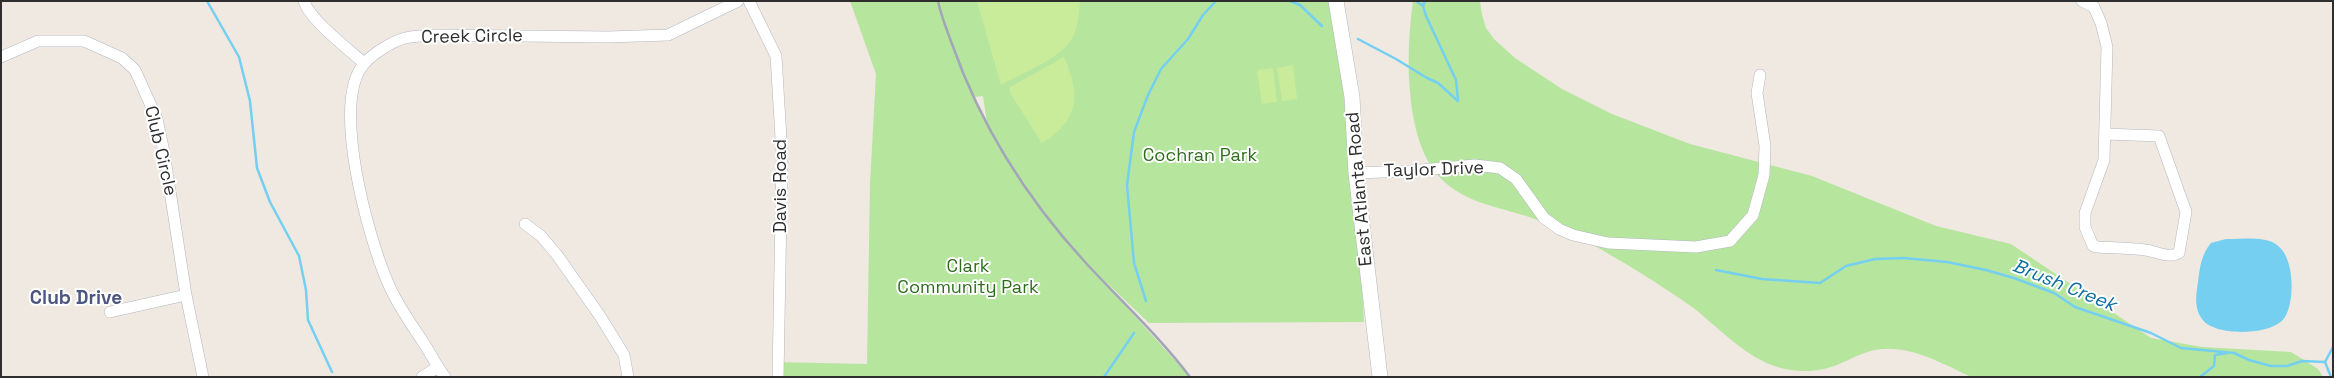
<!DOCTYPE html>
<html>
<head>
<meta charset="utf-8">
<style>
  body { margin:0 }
  #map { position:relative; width:2334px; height:378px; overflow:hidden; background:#efe9e1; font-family:"Space Grotesk",sans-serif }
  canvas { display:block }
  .frame { position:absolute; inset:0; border:2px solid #2e2e2e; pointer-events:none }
</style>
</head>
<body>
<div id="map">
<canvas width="2334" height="378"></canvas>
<div class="frame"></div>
</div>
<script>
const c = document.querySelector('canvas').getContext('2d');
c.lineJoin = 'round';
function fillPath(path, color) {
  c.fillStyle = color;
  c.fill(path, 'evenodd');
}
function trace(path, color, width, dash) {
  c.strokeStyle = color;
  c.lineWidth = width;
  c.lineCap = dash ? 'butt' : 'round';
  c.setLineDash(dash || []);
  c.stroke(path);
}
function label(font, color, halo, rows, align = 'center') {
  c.font = font + ' "Space Grotesk",sans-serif';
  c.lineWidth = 4;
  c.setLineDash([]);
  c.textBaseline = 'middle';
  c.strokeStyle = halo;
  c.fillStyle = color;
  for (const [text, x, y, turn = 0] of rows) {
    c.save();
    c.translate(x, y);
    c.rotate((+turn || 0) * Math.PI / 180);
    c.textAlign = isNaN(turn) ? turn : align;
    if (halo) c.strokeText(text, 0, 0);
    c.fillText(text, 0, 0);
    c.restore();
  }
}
const green = new Path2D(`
  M 850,1 L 1340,1 L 1350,71 L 1364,322 L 1149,323 L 1093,270 L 1190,377 L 774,377 L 773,362 L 867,364 L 870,184 L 876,74 ZM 983,96 L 987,123 L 987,124 L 974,97 Z
  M 1413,1 L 1480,1 L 1482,15 L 1486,28 L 1494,39 L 1515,58 L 1562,89 L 1612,114 L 1690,144 L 1812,176 L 1936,226 L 2011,244 L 2151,338 L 2202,347 L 2291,352 L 2318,369 L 2323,377 L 1971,377 C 1941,363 1909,344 1875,350 C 1861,353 1851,359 1839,364 C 1822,372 1799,373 1781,368 C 1746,359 1720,328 1692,307 C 1658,283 1622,261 1586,241 C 1569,232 1550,224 1532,218 C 1497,206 1460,203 1435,172 C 1404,131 1406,50 1413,1 Z`);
const pitch = new Path2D(`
  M 977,1 L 1080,1 C 1079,14 1078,31 1070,42 C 1056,60 1021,74 1001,85 Z
  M 1064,57 C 1081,94 1079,121 1042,143 L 1010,93 L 1010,87 Z
  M 1293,65 L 1297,99 L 1282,101 L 1277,68 Z
  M 1273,68 L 1277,102 L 1262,104 L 1257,70 Z`);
const water = new Path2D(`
  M 2226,239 C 2253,239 2281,232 2289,265 C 2293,279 2293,304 2285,317 C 2274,336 2214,337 2202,319 C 2194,309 2196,294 2198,282 C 2200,267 2201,255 2211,243 Z`);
const stream = new Path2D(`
  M 207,1 L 239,57 L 250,101 L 257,168 L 270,202 L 299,256 L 306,290 L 308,320 L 332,372
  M 1290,1 L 1300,5 L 1322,26
  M 1416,1 L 1423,6
  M 1425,1 L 1423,6 L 1426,16 L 1456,80 L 1458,100
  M 1358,39 L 1396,59 L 1427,78 L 1438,83 L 1458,101
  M 1716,270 L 1762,279 L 1820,283 L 1846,266 L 1875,259 L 1904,258 L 1947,262 L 1986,270 L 2014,278 L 2054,293 L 2075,307 L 2151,333 L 2181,348 L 2234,353 L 2249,360 L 2271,366 L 2287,366 L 2302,361 L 2325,362
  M 1146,301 L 1134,263 L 1127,185 L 1134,132 L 1148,95 L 1161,69 L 1188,39 L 1203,15 L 1216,1
  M 2325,362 L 2333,347
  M 2325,362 L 2331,377
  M 1104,377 L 1134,333
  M 2200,377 L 2214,366 L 2215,355 L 2227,353`);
const street = new Path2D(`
  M 304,1 C 309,19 349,50 364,63
  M 749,1 L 776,56 L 782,155 L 778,377
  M 2082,1 L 2094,7 L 2101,23 L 2107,47 L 2104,160 L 2085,213 L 2085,227 L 2093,246 L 2098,247 C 2113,248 2130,248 2145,250 C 2156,251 2168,259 2179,253 L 2186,212 L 2159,136 L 2105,134
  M 1,57 L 38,41 L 84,41 L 122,58 L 135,70 L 157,119 L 164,152 L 186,295 L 203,377
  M 1356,173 L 1410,171 L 1475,165 L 1500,168 L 1516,179 L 1544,218 L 1559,229 L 1573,235 L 1608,243 L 1696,247 L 1730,241 L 1753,215 L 1764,175 L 1765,146 L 1757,93 L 1760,75
  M 525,224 L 541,236 L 557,255 L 600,316 L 624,355 L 628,377
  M 110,312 L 186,295
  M 422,377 L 438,367
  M 445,377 C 437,367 432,356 425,345 C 412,325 397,305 388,283 C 369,240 330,102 364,64 C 372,54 393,41 405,38 C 414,36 423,36 432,35 L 608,37 L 668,35 L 738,1`);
const secondary = new Path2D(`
  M 1336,1 L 1352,97 L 1356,173 L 1380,377`);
const rail = new Path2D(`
  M 938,1 C 941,16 947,30 952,44 C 981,126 1027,199 1085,262 C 1120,300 1159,336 1190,377`);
const streetNames = [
  ["Creek Circle",472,37,-1],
  ["Club Circle",160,151,77],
  ["Taylor Drive",1434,170,-2],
  ["Davis Road",781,186,-90],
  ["East Atlanta Road",1360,189,-95]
];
const parkNames = [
  ["Cochran Park",1200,156],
  ["Clark",968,267],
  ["Community Park",968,288]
];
const waterNames = [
  ["Brush Creek",2064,286,22]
];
const neighbourhoodNames = [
  ["Club Drive",76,299]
];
fillPath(green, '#b6e59e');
fillPath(pitch, '#c9ec9a');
fillPath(water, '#75cff0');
trace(stream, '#75cff0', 2.5);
trace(street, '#b4b7c1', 12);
trace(secondary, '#b4b7c1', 16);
trace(street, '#fff', 11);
trace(secondary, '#fff', 15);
trace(rail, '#a3a6b8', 2.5);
label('18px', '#2e2e2e', '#fff', streetNames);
label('18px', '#2c6e1b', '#fff', parkNames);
label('italic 19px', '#0d6fa3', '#fff', waterNames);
label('bold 19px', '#4d5680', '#fff', neighbourhoodNames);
</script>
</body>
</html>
